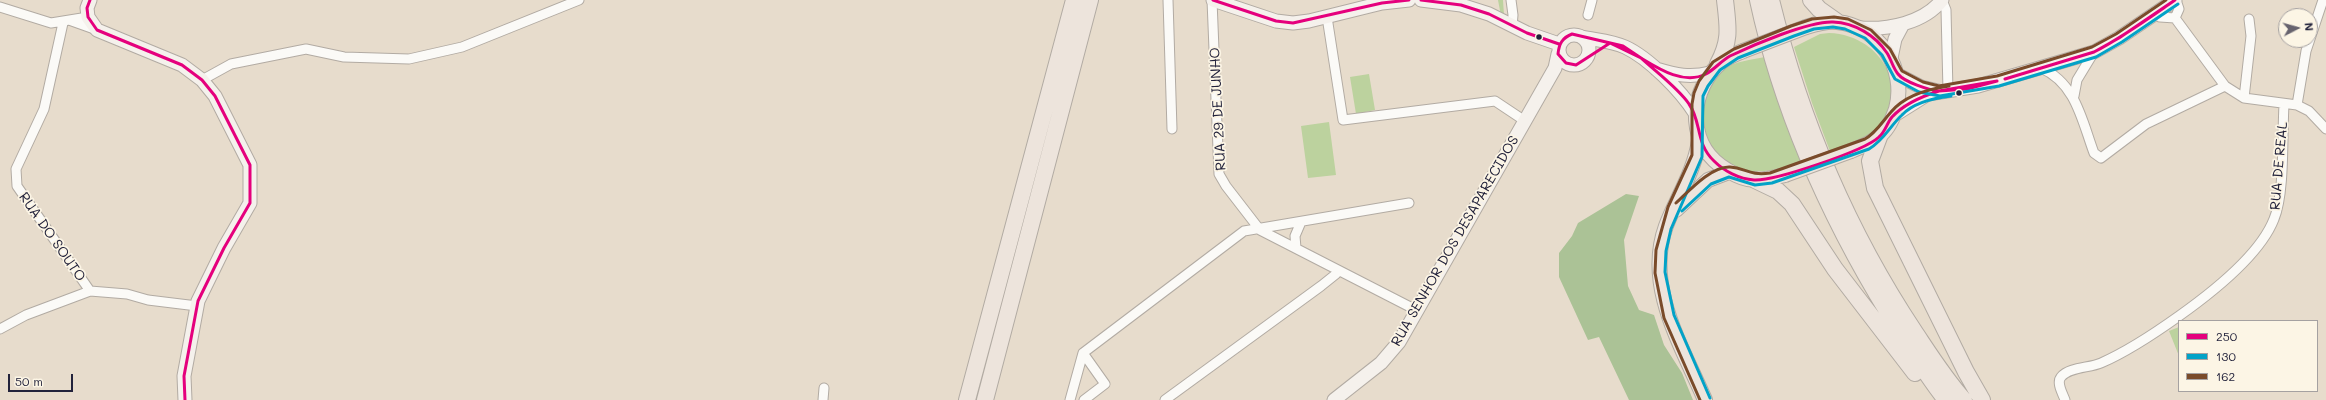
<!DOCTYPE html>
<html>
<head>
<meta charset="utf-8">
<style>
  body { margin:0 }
  #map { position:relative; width:2326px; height:400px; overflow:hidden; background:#e7dccc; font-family:Mali,sans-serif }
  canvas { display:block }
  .legend { position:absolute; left:2178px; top:320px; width:140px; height:72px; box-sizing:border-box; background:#fcf5e5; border:1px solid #a5a1a1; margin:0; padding:5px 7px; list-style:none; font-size:12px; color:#22223b }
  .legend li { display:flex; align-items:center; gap:8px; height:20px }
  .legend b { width:20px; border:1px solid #a5a1a1 }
  .north { position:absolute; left:2278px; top:8px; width:40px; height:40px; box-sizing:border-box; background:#fcf5e5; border:1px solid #a5a1a1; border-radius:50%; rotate:84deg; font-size:11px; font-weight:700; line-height:16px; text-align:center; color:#22223b }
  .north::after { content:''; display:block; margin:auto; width:14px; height:18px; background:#67636e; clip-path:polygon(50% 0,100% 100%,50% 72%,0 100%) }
  .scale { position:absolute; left:8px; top:374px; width:65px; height:18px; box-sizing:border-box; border:2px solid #22223b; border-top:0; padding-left:5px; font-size:12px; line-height:14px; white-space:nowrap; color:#22223b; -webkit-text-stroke:3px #fcf5e5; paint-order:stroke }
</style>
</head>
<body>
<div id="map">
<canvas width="2326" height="400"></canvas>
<ul class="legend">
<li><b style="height:5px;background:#e5007d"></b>250</li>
<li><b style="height:5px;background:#02a2c7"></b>130</li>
<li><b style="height:5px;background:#7a4b2a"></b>162</li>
</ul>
<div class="north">N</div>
<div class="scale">50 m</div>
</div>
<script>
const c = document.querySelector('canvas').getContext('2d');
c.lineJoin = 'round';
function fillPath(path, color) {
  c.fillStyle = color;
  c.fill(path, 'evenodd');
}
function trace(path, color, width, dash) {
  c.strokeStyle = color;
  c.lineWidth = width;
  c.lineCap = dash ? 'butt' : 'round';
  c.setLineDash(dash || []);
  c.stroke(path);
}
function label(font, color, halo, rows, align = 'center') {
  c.font = font + ' Mali,sans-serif';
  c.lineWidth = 3.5;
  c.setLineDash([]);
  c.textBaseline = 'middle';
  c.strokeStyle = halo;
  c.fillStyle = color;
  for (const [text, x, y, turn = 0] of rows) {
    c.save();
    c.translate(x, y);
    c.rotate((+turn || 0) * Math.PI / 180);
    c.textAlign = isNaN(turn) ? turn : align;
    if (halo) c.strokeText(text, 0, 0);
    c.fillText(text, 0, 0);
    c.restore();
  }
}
const green = new Path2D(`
  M 1498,0 L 1503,0 L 1504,15 L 1501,16 Z
  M 1829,33 C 1885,35 1916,98 1870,136 C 1860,144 1843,149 1831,154 L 1812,103 L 1794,47 L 1820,34 Z
  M 1765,57 L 1781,111 L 1802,163 C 1777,170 1753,177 1728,164 C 1695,148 1696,89 1724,69 C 1735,61 1751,60 1765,57 Z
  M 1369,74 L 1375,110 L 1356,114 L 1350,77 Z
  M 1329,122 L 1336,175 L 1308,178 L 1301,126 Z
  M 2179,327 L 2179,356 L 2169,331 Z`);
const forest = new Path2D(`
  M 1626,194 L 1639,196 L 1624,240 L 1628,286 L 1639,310 L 1654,315 L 1664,345 L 1682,373 L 1693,400 L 1629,400 L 1599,337 L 1588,340 L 1559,277 L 1559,253 L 1572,236 L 1578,223 Z`);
const street = new Path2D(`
  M 1168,0 L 1172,129
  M 1212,0 L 1219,174 L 1226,186 L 1260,230 L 1418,311
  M 1511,0 L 1513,15 L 1512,27
  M 1942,0 L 1946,10 L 1948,91
  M 0,7 L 51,23 L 88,17
  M 2156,13 L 2160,17 L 2175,18
  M 1588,15 L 1592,0
  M 1327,17 L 1343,120 L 1495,101 L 1525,121
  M 2175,18 L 2225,86 L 2244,98 L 2297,105 L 2309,111 L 2326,129
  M 2175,18 L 2179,9 L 2176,0
  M 69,20 L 97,30
  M 63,23 L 44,109 L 16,169 L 17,186 L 90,291
  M 2041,68 C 2076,83 2082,121 2094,153 L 2101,158 L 2146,124 L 2225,86
  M 202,80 L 231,64 L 306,49 L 344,57 L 409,59 L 462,47 L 579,0
  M 2074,96 L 2077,80 L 2094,52
  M 2244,98 L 2251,36 L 2249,19
  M 2297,105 L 2306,51 L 2323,0
  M 1296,248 L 1295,236 L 1301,222
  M 0,329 L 26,315 L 90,291 L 127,294 L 148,300 L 197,306
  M 1083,353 L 1105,384 L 1084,400
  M 823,400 L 824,388
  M 1070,400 L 1083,353 L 1244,231 L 1409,203
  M 1165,400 L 1321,286 L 1336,274 L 1338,270
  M 2065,400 C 2063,394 2056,383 2061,377 C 2069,367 2090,368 2101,363 C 2124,353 2158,331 2179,316 C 2210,294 2260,255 2274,219 C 2285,193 2282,135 2284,105`);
const secondary = new Path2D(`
  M 90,0 L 87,8 L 88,17 L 97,30 L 182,65 L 202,80 L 215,96 L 250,165 L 250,203 L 224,248 L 198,301 L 184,376 L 185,400
  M 1213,0 L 1276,21 L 1293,23 L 1309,21 L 1382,3 L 1409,0
  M 1421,0 L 1461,5 L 1489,14 L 1527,33 L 1559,44
  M 1860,28 C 1888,30 1924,23 1942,0
  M1559 50a15 15 0 1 1 30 0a15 15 0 1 1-30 0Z
  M 1582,37 C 1596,40 1612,41 1625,47 C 1649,58 1681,91 1695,113
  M 1891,58 L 1895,39 L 1903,24
  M 1656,69 C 1676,75 1690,78 1710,73
  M 1898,75 L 1921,87 L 1938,91
  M 1893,116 L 1928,94 L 1978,86 L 2094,52 L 2119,38 L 2175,0
  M 1334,400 L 1381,363 L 1399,342 L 1555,68 L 1558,54`);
const primary = new Path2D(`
  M 1806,27 C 1816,24 1827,21 1837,22 C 1879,26 1907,68 1896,109 C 1893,118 1887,131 1878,137 C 1870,144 1860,147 1851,151
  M 1743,51 C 1734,55 1724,58 1717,66 C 1687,97 1688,147 1727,170 C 1735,175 1746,180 1755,180 C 1765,180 1776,177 1785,175
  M 1699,141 C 1694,172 1677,197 1666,226 C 1644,286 1682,346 1705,400
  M 1676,210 L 1708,180 L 1729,172`);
const highway = new Path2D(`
  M 1758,0 C 1782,111 1830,218 1889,314 C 1907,344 1925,373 1946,400
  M 1771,0 C 1800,118 1847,230 1914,331 C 1930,355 1945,379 1964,400
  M 1811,0 L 1819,9 L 1836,21
  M 1718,64 C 1731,40 1728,27 1725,0
  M 1879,137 L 1870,161 L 1875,188 L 1966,372 L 1982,400
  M 1755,180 L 1778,191 L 1792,204 L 1835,269 L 1915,373
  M 967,400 L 1074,0
  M 985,400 L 1090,0`);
const primaryBridge = new Path2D(`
  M 1743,51 L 1806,27
  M 1785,175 L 1851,151`);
const bus1 = new Path2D(`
  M 90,0 L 87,8 L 88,17 L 97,30 L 182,65 L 202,80 L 215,96 L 250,165 L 250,203 L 224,248 L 198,301 L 184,376 L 185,400
  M 1213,0 L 1276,21 L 1293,23 L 1382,3 L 1409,0
  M 1421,0 L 1461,5 L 1489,14 L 1527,33 L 1559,44
  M 2175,0 C 2149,18 2123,37 2094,52 L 2119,38 Z
  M 1572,34 L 1623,46 L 1641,58 L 1610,43 L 1576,65 L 1566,63 L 1558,54 C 1559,44 1562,38 1572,34 Z
  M 1641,58 C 1659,69 1684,85 1706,74 C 1715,69 1721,61 1730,56 C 1753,45 1809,21 1833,22 C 1855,23 1875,35 1887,53 C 1891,59 1893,68 1898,74 C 1904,82 1929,90 1939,91
  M 1641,58 C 1656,72 1678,88 1689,104 C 1702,122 1695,143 1714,161 C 1724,171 1739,179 1754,180 C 1775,181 1864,151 1879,137 C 1885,132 1887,123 1892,117 C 1904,104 1923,96 1939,91
  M 2005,79 L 2094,52
  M 2005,79 L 2094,52
  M 1939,91 L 1967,89 L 1997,81
  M 1939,91 L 1997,81`);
const bus2 = new Path2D(`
  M 1682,211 L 1711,184 L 1729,177 L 1755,185 L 1772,183 L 1869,149 C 1884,140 1890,126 1902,115 C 1914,102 1934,98 1951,96
  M 1710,398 L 1674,315 L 1665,272 L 1666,251 L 1671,229 L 1702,157 L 1703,96 L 1708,86 L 1720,70 L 1738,58 L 1794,36 L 1814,29 L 1833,27 L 1845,29 L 1865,38 L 1882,55 L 1895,79 L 1919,92 L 1940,96 L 1999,86 L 2096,57 L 2122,42 L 2178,4`);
const bus3 = new Path2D(`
  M 1676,203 C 1688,192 1711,166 1730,167 C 1746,168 1749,176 1770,173 L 1865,139 C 1876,133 1882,122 1891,112 C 1905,95 1928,89 1949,86
  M 1700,400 L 1664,318 L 1655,273 L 1656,250 L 1668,207 L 1692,155 L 1692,104 L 1694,93 L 1699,81 L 1713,62 L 1734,49 L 1791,26 L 1812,19 L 1834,17 L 1848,19 L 1871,30 L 1890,49 L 1902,71 L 1923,82 L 1939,86 L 1997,76 L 2092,47 L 2116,34 L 2166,0`);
const markers = [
  [1539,37,3.5,"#22223b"],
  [1959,93,3.5,"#22223b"]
];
const streetNames = [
  ["RUA 29 DE JUNHO",1218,109,-93],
  ["RUA DE REAL",2279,166,-85],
  ["RUA DO SOUTO",52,237,55],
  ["RUA SENHOR DOS DESAPARECIDOS",1455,241,-60]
];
fillPath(green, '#bcd29e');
fillPath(forest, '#abc296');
trace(street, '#b2aba3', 11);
trace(secondary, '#b2aba3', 15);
trace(primary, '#b2aba3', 16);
trace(highway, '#b2aba3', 18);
trace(street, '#fbfaf7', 9);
trace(secondary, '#f5f1ec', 13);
trace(primary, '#ede4dc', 14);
trace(highway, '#ede4dc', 16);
trace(primaryBridge, '#b2aba3', 16, []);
trace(primaryBridge, '#ede4dc', 14);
trace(bus1, '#e5007d', 3);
trace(bus2, '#02a2c7', 3);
trace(bus3, '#7a4b2a', 3);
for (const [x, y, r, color] of markers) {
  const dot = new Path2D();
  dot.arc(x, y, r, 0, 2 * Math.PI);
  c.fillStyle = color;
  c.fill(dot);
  trace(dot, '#fcf5e5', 1.5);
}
label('14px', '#22223b', '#fcf5e5', streetNames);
</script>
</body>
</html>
